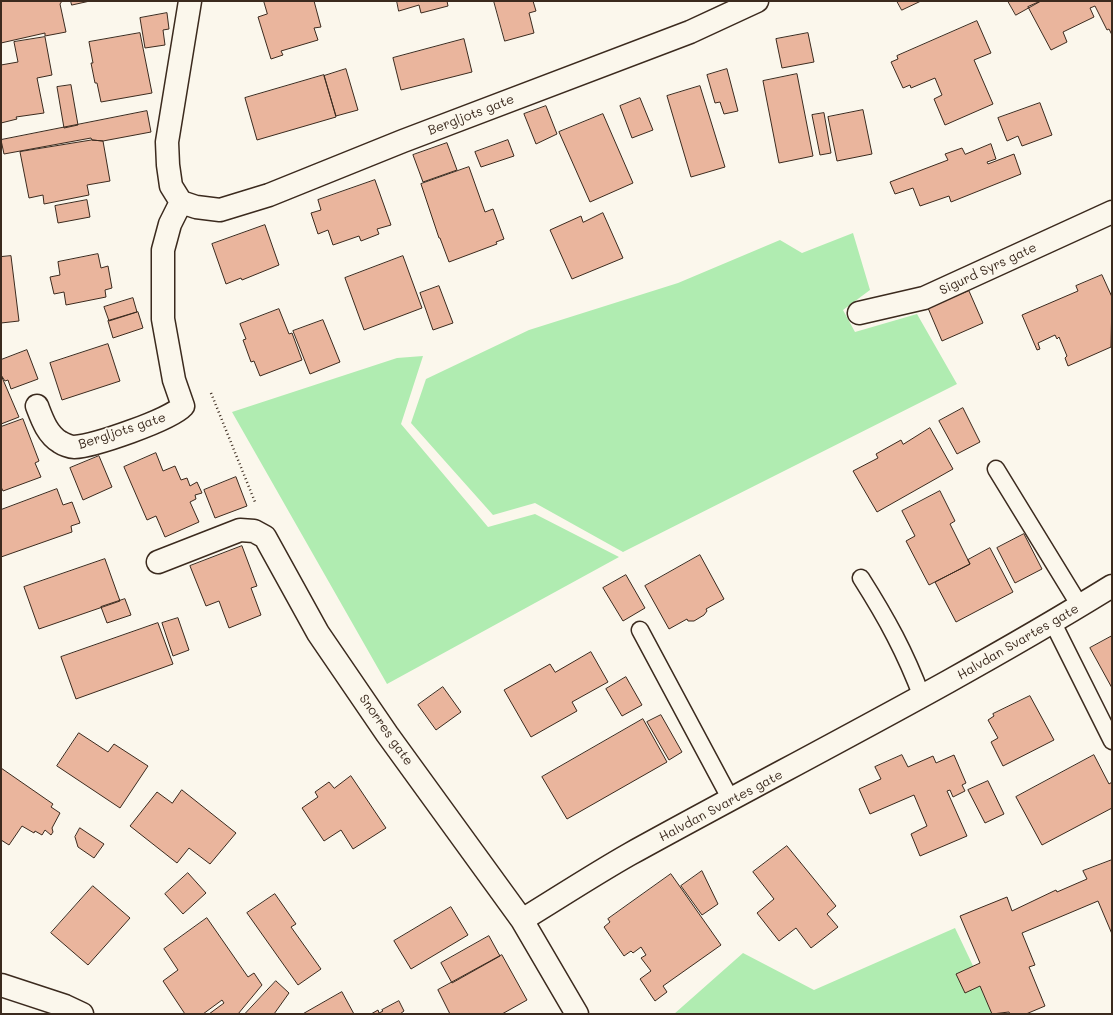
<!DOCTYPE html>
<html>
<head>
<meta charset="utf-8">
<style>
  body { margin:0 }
  #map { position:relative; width:1113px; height:1015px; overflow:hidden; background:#fbf7ec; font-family:Mali,sans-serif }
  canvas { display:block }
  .frame { position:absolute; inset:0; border:2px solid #3b2a1e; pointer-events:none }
</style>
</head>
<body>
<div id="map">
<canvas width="1113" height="1015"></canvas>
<div class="frame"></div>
</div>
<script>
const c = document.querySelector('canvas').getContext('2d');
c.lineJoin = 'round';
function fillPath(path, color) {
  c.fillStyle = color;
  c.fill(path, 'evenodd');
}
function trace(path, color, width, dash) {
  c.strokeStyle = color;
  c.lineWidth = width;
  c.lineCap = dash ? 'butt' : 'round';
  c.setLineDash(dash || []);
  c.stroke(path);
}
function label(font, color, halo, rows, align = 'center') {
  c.font = font + ' Mali,sans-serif';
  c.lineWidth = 3.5;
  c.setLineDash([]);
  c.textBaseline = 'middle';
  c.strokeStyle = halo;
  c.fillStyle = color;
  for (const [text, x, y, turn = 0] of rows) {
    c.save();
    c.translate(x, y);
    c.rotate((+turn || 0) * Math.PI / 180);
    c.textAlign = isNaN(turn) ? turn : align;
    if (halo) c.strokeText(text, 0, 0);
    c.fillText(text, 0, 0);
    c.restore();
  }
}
const green = new Path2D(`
  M 853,233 L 870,290 L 843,310 L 855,332 L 917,314 L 957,384 L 623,552 L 535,503 L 493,515 L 411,423 L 426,379 L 529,330 L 678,283 L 780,240 L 802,253 Z
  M 423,356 L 401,424 L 488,527 L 535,514 L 619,557 L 387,684 L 232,412 L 397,358 Z
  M 955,928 L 996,1014 L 674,1014 L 743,953 L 814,990 Z`);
const building = new Path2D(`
  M 1,1 L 62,1 L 60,4 L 66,32 L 45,36 L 45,33 L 1,43 Z
  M 71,1 L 90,1 L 72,5 Z
  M 264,1 L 314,1 L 321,27 L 314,28 L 318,40 L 281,51 L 283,55 L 271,59 L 258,17 L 267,14 Z
  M 397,1 L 447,1 L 448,6 L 421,13 L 419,5 L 399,11 Z
  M 494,1 L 533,1 L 536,11 L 529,13 L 534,33 L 505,41 Z
  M 897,1 L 921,1 L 902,10 Z
  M 1008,1 L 1041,1 L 1016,15 Z
  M 1041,1 L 1112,1 L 1112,35 L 1109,29 L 1107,30 L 1095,6 L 1090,8 L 1094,17 L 1063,32 L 1067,42 L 1051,50 L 1028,7 Z
  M 167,13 L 169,29 L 163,30 L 165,45 L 145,48 L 140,18 Z
  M 977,21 L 991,53 L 974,60 L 993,104 L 945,125 L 934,99 L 942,95 L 935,78 L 911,88 L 910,85 L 903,88 L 891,62 L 898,59 L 897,56 Z
  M 140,33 L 152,93 L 101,102 L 97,83 L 95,83 L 91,63 L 93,63 L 89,42 Z
  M 808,33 L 814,62 L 782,68 L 776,39 Z
  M 45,37 L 52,75 L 37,78 L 44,113 L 16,117 L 17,119 L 1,123 L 1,65 L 18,62 L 14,42 Z
  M 464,39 L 472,72 L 401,90 L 393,58 Z
  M 346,69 L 358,110 L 336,116 L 324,76 Z
  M 727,69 L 738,111 L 724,114 L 720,102 L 715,103 L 707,75 Z
  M 797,74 L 813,156 L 779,163 L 763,81 Z
  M 324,75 L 336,117 L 257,140 L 245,98 Z
  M 71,85 L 78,125 L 64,128 L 57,87 Z
  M 700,86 L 725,167 L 691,177 L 667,96 Z
  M 640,98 L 653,130 L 632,138 L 620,106 Z
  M 1040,103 L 1052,135 L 1022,146 L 1018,136 L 1007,141 L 998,118 Z
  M 546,106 L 557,134 L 536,144 L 524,114 Z
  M 863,110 L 872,154 L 837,161 L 828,117 Z
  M 147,111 L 151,132 L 103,141 L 92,140 L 91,138 L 4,154 L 1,140 Z
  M 824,113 L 831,153 L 820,155 L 812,115 Z
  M 603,114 L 633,183 L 590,202 L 559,132 Z
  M 92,140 L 103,141 L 110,181 L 87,185 L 89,195 L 44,204 L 43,195 L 29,198 L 20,152 Z
  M 508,140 L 514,156 L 481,167 L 475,152 Z
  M 447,143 L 457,170 L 423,182 L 413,155 Z
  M 991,144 L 996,159 L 987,162 L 988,164 L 1014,154 L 1021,174 L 951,202 L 949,196 L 920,206 L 913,188 L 895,194 L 890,182 L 948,160 L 945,154 L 962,148 L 965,154 Z
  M 469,167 L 485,212 L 493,209 L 504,239 L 496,242 L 497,244 L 449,262 L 440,238 L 439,238 L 421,184 Z
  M 375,180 L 391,225 L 377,229 L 379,234 L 361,241 L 359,236 L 333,245 L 328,230 L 318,234 L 311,213 L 321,210 L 318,200 Z
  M 87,200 L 90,217 L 58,223 L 55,206 Z
  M 603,213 L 623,258 L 572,279 L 550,230 L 581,216 L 583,222 Z
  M 265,225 L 279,265 L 242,280 L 241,278 L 226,284 L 212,244 Z
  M 98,254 L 101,268 L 108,266 L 112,288 L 105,290 L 106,297 L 66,305 L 64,292 L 54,294 L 50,277 L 60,275 L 58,262 Z
  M 11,256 L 19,321 L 1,323 L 1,257 Z
  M 403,256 L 422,308 L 364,330 L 345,278 Z
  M 1102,275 L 1112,297 L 1111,347 L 1068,366 L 1065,358 L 1067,356 L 1059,337 L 1057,339 L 1055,335 L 1038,343 L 1040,349 L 1037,350 L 1022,315 L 1078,291 L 1076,286 Z
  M 439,286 L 453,323 L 433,330 L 420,293 Z
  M 969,291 L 983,323 L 942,341 L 928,308 Z
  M 133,298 L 137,312 L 109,321 L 104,307 Z
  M 279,309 L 289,334 L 292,333 L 302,360 L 260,376 L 254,361 L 251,362 L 243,340 L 246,339 L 240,324 Z
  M 138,312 L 143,328 L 113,338 L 108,321 Z
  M 323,320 L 340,362 L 310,374 L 293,331 Z
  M 108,344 L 120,381 L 62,400 L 50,363 Z
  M 27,350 L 38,379 L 11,389 L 8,380 L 5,381 L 1,375 L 1,360 Z
  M 1,375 L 19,417 L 1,424 Z
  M 963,408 L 980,442 L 957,454 L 939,421 Z
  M 23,419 L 39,461 L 35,463 L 41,477 L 3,491 L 1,487 L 1,427 Z
  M 930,428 L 953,469 L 877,512 L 853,471 L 878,458 L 876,454 L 901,440 L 903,444 Z
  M 156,453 L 163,471 L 175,466 L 181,480 L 187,478 L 190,486 L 197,482 L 202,493 L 195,495 L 196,499 L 190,502 L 199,522 L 165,537 L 156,516 L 147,520 L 124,467 Z
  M 99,456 L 112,487 L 83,500 L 70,468 Z
  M 236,477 L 247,506 L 215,518 L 204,490 Z
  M 57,489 L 63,505 L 72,502 L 80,523 L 71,526 L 72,532 L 1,557 L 1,510 Z
  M 940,491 L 955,521 L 950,524 L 970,564 L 929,585 L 906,541 L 915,536 L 902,511 Z
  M 1024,534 L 1042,569 L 1015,583 L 997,548 Z
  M 242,546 L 257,586 L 251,588 L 261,615 L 229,628 L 219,601 L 206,606 L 190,566 Z
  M 990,548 L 1013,592 L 956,622 L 935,582 L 970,564 L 968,560 Z
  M 700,555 L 724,599 L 706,609 L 707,611 L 704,615 L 694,621 L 688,621 L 687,619 L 669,629 L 645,586 Z
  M 105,559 L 120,601 L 39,629 L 24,587 Z
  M 626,575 L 645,608 L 623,621 L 603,588 Z
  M 125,599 L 131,615 L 107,623 L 101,607 Z
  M 178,618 L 189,650 L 173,656 L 162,623 Z
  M 158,623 L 173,664 L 76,699 L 61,657 Z
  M 1112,636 L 1112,688 L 1090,648 Z
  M 591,652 L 608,682 L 572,702 L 577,711 L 531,737 L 504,690 L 550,664 L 555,672 Z
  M 626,677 L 642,705 L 622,716 L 606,689 Z
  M 443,687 L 461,712 L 436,730 L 418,705 Z
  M 1030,696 L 1054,740 L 1003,766 L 991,742 L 998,738 L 988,720 L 994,716 L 993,714 Z
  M 661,715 L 682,752 L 669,760 L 647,722 Z
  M 643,719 L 667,762 L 567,819 L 542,777 Z
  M 79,733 L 108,752 L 114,744 L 148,766 L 120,808 L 57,766 Z
  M 902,755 L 908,767 L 933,756 L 936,763 L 954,755 L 966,783 L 962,785 L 965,791 L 953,797 L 950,790 L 947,791 L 967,836 L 920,856 L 911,834 L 927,826 L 914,795 L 870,814 L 859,789 L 881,779 L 875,767 Z
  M 1094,755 L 1109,784 L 1112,782 L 1112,808 L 1042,845 L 1016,797 Z
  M 1,768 L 53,804 L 51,807 L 60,813 L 52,828 L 53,832 L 51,835 L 45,830 L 42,835 L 35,831 L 34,833 L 22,826 L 9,845 L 1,840 Z
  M 351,776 L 386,828 L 353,849 L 341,830 L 324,841 L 302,808 L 318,797 L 315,792 L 329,782 L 334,788 Z
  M 988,781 L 1004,814 L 985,823 L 968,790 Z
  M 182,790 L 236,833 L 210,864 L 189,848 L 177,863 L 130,826 L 157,792 L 172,803 Z
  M 80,828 L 104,844 L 94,858 L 78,847 L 75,837 Z
  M 787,846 L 836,906 L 827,914 L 838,927 L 811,948 L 796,928 L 779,941 L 757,913 L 774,899 L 753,872 Z
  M 1112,860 L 1112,934 L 1098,901 L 1022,933 L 1035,965 L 1029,967 L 1045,1006 L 1026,1014 L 1010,1014 L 1009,1012 L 992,1014 L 980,986 L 965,993 L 956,974 L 980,963 L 960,916 L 1007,897 L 1012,911 L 1056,890 L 1057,892 L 1087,879 L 1083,871 Z
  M 702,871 L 718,904 L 702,915 L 681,886 Z
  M 188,873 L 206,893 L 183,914 L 165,894 Z
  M 671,874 L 721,945 L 663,986 L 667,992 L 655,1001 L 640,979 L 651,971 L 641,958 L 646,955 L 641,947 L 633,953 L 631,951 L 624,956 L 604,927 L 610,922 L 608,919 Z
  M 93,886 L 130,918 L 88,965 L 51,933 Z
  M 275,894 L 296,924 L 291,927 L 321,969 L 298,985 L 247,913 Z
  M 451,907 L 468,935 L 411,969 L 394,941 Z
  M 207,918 L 248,977 L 254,973 L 262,985 L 238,1014 L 209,1014 L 224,1003 L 222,1000 L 203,1014 L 185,1014 L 163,981 L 178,970 L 164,949 Z
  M 489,936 L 500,956 L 452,983 L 441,963 Z
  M 502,955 L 527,1000 L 502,1014 L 450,1014 L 438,990 Z
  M 276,981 L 289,993 L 274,1014 L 245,1014 Z
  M 342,992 L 354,1014 L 303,1014 Z
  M 399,1001 L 404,1011 L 400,1014 L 371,1014 L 378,1010 L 379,1013 L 383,1011 L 382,1010 Z`);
const path = new Path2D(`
  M 211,393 L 255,502`);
const lane = new Path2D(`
  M 996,469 L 1080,606
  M 861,578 C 887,619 905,652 922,697
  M 1053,623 L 1112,741
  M 640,630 L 731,800`);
const street = new Path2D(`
  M 190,1 L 167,142 L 168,165 L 171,186 L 181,202 L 196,207 L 220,210 L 269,195 L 403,141 L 690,32 L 757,1
  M 859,313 L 924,298 L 1112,212
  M 37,406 C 42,419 47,434 60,442 C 63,444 70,447 74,447 C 94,446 170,420 183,406 L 174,380 L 163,319 L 163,250 L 170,224 L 181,202
  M 158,562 L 240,530 L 254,531 L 265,537 L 318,633 L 387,734 L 522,920 L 577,1014
  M 522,920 C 558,898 593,875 630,854 C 791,765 955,683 1112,586
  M 1,985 L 65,1006 L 82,1014`);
const streetNames = [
  ["Bergljots gate",471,115,-21],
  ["Sigurd Syrs gate",988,269,-25],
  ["Bergljots gate",122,431,-18],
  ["Halvdan Svartes gate",1018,642,-30],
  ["Snorres gate",386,730,55],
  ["Halvdan Svartes gate",721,806,-28]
];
fillPath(green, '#b0ecb1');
fillPath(building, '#eab59d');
trace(building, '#3b2a1e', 1);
trace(lane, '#3b2a1e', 19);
trace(street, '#3b2a1e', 25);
trace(path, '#3b2a1e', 2.5, [1, 3]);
trace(lane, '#fbf7ec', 16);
trace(street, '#fbf7ec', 22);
label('13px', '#3b2a1e', '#fbf7ec', streetNames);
</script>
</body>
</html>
